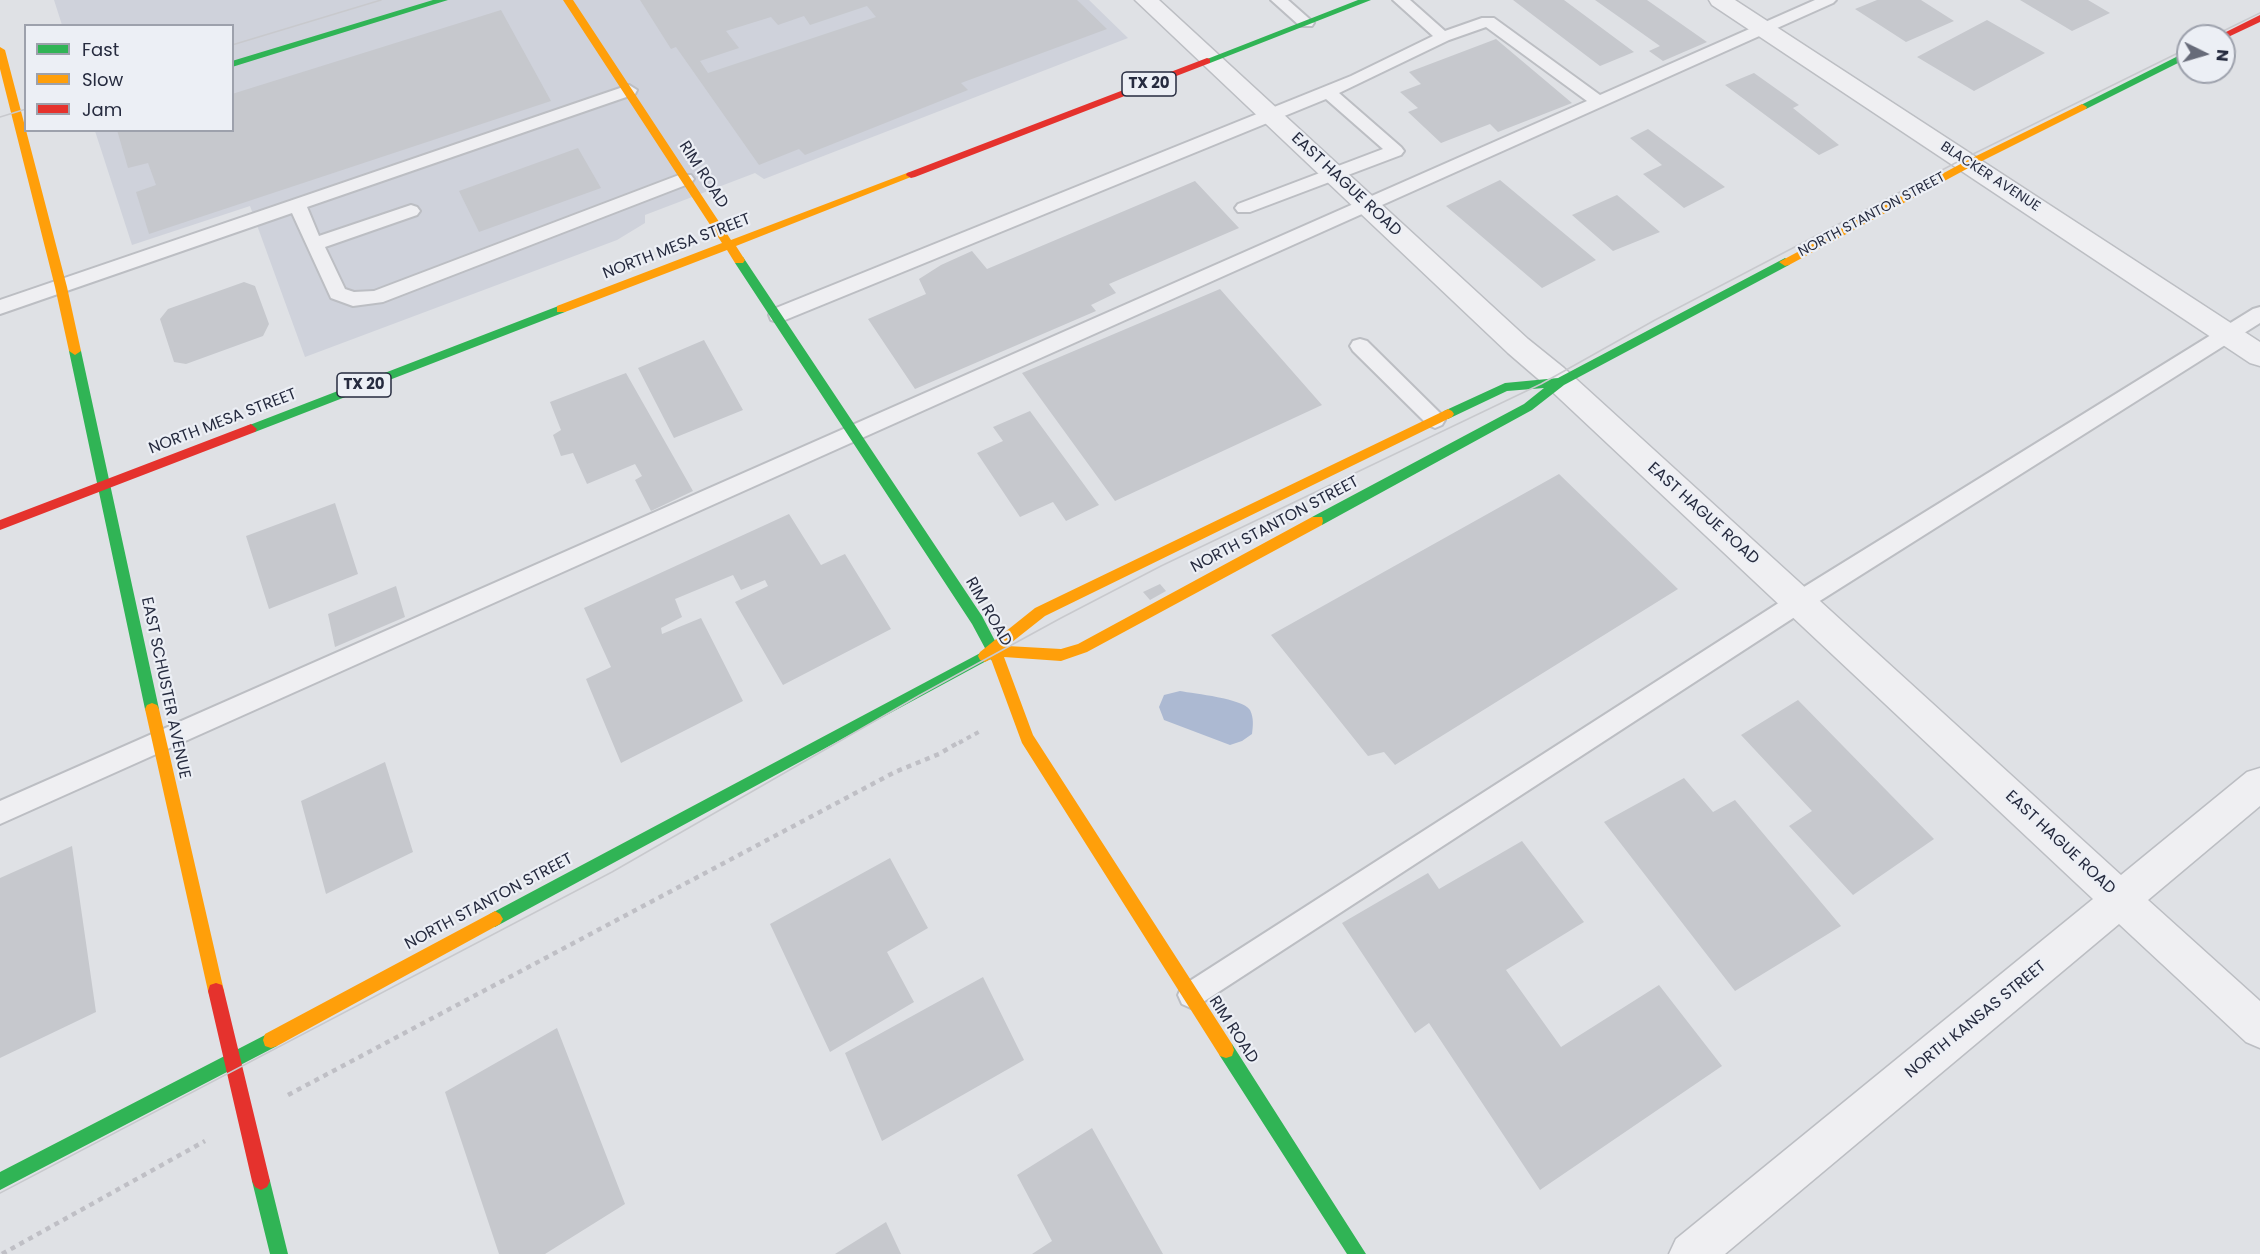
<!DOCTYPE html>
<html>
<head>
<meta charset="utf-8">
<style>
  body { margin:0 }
  #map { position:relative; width:2260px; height:1254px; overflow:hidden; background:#dfe1e5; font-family:Poppins,sans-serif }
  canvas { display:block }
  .legend { position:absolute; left:24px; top:24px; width:210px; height:108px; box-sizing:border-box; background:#eceff5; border:2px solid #9da1ac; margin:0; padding:8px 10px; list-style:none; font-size:18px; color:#262b3f }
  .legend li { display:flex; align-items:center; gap:12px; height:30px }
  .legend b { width:30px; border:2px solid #9da1ac }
  .north { position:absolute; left:2176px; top:24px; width:60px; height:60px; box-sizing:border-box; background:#eceff5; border:2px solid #9da1ac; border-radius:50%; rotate:95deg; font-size:16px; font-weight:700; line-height:24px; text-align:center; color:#262b3f }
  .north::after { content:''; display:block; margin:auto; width:21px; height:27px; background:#676b79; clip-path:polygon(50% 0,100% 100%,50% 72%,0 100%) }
</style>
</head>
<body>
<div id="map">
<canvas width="2260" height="1254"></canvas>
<ul class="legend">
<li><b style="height:8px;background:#30b455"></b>Fast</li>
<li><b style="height:8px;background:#ff9f0a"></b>Slow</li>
<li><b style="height:8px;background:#e5322d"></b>Jam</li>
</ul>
<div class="north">N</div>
</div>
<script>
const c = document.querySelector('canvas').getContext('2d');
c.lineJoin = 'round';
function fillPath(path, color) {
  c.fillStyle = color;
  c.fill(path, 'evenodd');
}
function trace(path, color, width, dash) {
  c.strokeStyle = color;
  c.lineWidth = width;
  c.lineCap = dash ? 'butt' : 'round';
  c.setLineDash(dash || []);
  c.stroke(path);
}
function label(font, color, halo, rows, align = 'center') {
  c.font = font + ' Poppins,sans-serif';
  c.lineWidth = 4.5;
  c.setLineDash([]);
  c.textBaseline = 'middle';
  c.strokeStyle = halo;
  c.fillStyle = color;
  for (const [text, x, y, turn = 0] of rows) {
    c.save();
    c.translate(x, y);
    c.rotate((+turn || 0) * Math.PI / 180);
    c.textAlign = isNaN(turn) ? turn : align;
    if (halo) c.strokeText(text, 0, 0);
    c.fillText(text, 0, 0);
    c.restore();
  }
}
const built = new Path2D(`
  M 54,0 L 1089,0 L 1128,38 L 764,179 L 755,173 L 645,215 L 645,223 L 617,240 L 305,357 L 250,206 L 132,245 L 95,131 L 232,130 L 232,26 L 62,25 Z`);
const water = new Path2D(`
  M 1180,691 C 1195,694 1242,698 1250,710 C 1254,718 1253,726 1252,734 L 1242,741 L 1230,745 L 1164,720 L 1159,707 L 1164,695 Z`);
const building = new Path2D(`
  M 640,0 L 1077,0 L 1107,29 L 961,83 L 968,90 L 805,155 L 799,149 L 759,165 L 676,47 L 671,49 ZM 867,6 L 876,17 L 708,73 L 700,61 L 739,48 L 726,31 L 771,17 L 778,25 L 804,16 L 810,25 Z
  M 1513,0 L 1564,0 L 1634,52 L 1600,66 Z
  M 1595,0 L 1647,0 L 1707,42 L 1663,61 L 1649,51 L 1660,46 Z
  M 1877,0 L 1921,0 L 1954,21 L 1906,42 L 1855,9 Z
  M 2020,0 L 2088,0 L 2110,13 L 2072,31 Z
  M 501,10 L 551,101 L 149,234 L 136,192 L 156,185 L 148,163 L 128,168 L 117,130 L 232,130 L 232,94 Z
  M 1987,20 L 2045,53 L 1974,91 L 1917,57 Z
  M 1496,39 L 1572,103 L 1498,132 L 1490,124 L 1441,143 L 1408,112 L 1418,108 L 1400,92 L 1421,84 L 1409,72 Z
  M 1754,73 L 1799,105 L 1793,108 L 1839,145 L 1819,155 L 1725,85 Z
  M 1648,129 L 1725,187 L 1684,208 L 1643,174 L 1662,165 L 1630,138 Z
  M 578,148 L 601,188 L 479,232 L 459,191 Z
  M 1500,180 L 1596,260 L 1542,288 L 1446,206 Z
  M 1195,181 L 1239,228 L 1109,284 L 1116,293 L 1091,305 L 1096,311 L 915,389 L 868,319 L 926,294 L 919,279 L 941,265 L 972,251 L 987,269 Z
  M 1617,195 L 1660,232 L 1613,251 L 1572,215 Z
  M 244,282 L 255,286 L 269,324 L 263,336 L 186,364 L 174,362 L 160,319 L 168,309 Z
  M 1220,289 L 1322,405 L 1115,501 L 1022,373 Z
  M 704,340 L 743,410 L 674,438 L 638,368 Z
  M 626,373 L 693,491 L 651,511 L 635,480 L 642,476 L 635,464 L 587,484 L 573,453 L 561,456 L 553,435 L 561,430 L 550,402 Z
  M 1030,411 L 1099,505 L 1066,521 L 1053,502 L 1020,517 L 977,453 L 1003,441 L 993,427 Z
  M 1559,474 L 1678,589 L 1395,765 L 1384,752 L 1368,756 L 1271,635 Z
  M 335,503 L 358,574 L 269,609 L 246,536 Z
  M 789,514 L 821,565 L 845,554 L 891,629 L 783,685 L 735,602 L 768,586 L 765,580 L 741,590 L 733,575 L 675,599 L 682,617 L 661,628 L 662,634 L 701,618 L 743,701 L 621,763 L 586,679 L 611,667 L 584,608 Z
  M 1160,584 L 1166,591 L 1150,600 L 1143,592 Z
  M 396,586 L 405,617 L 335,647 L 328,614 Z
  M 1798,700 L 1934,839 L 1853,895 L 1789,826 L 1812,811 L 1741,735 Z
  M 385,762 L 413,852 L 326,894 L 301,801 Z
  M 1684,778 L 1713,812 L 1735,800 L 1841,926 L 1735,991 L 1604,822 Z
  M 1522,841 L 1584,922 L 1506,970 L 1561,1047 L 1659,985 L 1722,1066 L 1540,1190 L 1429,1023 L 1415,1033 L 1342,923 L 1428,873 L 1439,889 Z
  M 72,846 L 96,1012 L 0,1058 L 0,878 Z
  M 890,858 L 928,928 L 887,952 L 914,1002 L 830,1052 L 770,924 Z
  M 983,977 L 1024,1060 L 882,1141 L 845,1053 Z
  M 557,1028 L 625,1204 L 545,1254 L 499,1254 L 445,1092 Z
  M 1092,1128 L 1163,1254 L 1032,1254 L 1052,1241 L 1017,1175 Z
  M 886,1222 L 901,1254 L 835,1254 Z`);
const pathFar2 = new Path2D(`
  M 2202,82 L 2221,72`);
const pathFar1 = new Path2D(`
  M 959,743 L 982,730`);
const path = new Path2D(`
  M 288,1095 L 895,772 L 939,754 L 961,741
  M 2,1254 L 205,1141`);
const lane = new Path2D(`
  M 1271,0 L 1288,0 L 1314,23 L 1312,26 L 1300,26 Z
  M 1393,0 L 1410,0 L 1445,31 L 1482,18 L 1494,18 L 1600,95 L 1815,0 L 1836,0 L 1833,3 L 0,824 L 0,801 L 1587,101 L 1486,27 L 1449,40 L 1339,93 L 1401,147 L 1404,151 L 1401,155 L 1250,212 L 1238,212 L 1235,208 L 1238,204 L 1383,149 L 1326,99 L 785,320 L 778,322 L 771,320 L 769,315 L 771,310 L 1351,76 L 1433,36 Z
  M 629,85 L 637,90 L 635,94 L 307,207 L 319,236 L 411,205 L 417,207 L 420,211 L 417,215 L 325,247 L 345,289 L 354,292 L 374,291 L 679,175 L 691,175 L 694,179 L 691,183 L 383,302 L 353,306 L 331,298 L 292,213 L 0,314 L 0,300 Z
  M 2260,307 L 2260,323 L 1807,609 L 1200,1004 L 1191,1008 L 1182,1004 L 1178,995 L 1182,986 L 1791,595 L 2253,309 Z
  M 1360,339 L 1367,341 L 1442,415 L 1445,420 L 1442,425 L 1435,428 L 1428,425 L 1353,351 L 1350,346 L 1353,341 Z`);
const street = new Path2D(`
  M 1135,0 L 1159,0 L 1528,339 L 1564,368 L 2121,875 L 2247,772 L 2260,768 L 2260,806 L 2148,900 L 2260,1001 L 2260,1048 L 2246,1042 L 2119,924 L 1725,1254 L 1669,1254 L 1676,1239 L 2093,899 L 1544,384 L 1508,353 Z
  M 1709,0 L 1735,0 L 2260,342 L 2260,366 L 2250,363 L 1712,5 Z`);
const fast = new Path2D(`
  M 433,0 L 448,0 L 232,67 L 232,61 Z
  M 1358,0 L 1371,0 L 1210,63 L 1202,61 Z
  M 2188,51 L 2188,58 L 2086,109 L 2078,109 L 2077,107 Z
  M 739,256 L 743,257 L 982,616 L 1004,658 L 1002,662 L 997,664 L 990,659 L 495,927 L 490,924 L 487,919 L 490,914 L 986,650 L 972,624 L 735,263 L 735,257 Z
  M 1785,258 L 1791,262 L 1789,265 L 1564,385 L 1532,410 L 1322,525 L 1312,525 L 1311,521 L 1312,517 L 1524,404 L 1544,388 L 1507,391 L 1448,419 L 1444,417 L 1442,414 L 1444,411 L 1505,383 L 1558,378 Z
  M 561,305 L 567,309 L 565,312 L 255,432 L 247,432 L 245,429 L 247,426 Z
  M 75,347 L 81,351 L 159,709 L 157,713 L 152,715 L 147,713 L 145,709 L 69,351 Z
  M 271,1032 L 277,1034 L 279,1040 L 277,1046 L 0,1190 L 0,1172 Z
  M 1226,1042 L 1232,1044 L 1366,1254 L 1347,1254 L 1220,1056 L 1218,1050 L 1220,1044 Z
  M 261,1172 L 267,1175 L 270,1181 L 288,1254 L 270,1254 L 252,1181 L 255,1175 Z`);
const slow = new Path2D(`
  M 563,0 L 573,0 L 731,240 L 907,173 L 911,172 L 916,175 L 736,246 L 745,260 L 743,263 L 735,263 L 727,250 L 565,312 L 557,312 L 557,306 L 722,243 Z
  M 0,47 L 5,50 L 67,287 L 81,351 L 75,355 L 69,351 L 55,287 L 0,69 Z
  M 2082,104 L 2087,107 L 2086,109 L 1974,165 L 1789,265 L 1785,266 L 1779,262 L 1966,161 Z
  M 1448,409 L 1452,411 L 1454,414 L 1452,417 L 1045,616 L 1007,646 L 1061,649 L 1078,644 L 1312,517 L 1322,517 L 1323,521 L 1322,525 L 1087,652 L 1061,661 L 1004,657 L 1033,735 L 1232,1044 L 1234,1050 L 1232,1056 L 1226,1058 L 1220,1056 L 1022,743 L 991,659 L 985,662 L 980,660 L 978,656 L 980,652 L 1035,608 Z
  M 152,703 L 157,705 L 159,709 L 224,991 L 222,997 L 216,999 L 210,997 L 208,991 L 145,709 L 147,705 Z
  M 495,911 L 500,914 L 503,919 L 500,924 L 277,1046 L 271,1048 L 265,1046 L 263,1040 L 265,1034 Z`);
const jam = new Path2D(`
  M 2260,15 L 2260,22 L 2226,38 L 2218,36 Z
  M 1207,58 L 1210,59 L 1210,63 L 915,177 L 911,178 L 906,175 L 907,173 Z
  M 251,424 L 257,429 L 255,432 L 0,530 L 0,520 Z
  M 216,983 L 222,985 L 224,991 L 270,1181 L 267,1187 L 261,1190 L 255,1187 L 252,1181 L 208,991 L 210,985 Z`);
const tram = new Path2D(`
  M 2213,36 L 2260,13
  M 232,45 L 381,0
  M 0,117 L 26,109
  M 0,1193 L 612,872 L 920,695 L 1061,618 L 1161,566 L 1541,384 L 1655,320 L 1963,159 L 2188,48`);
const farStreetnames = [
  ["BLACKER AVENUE",1990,177,33],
  ["NORTH STANTON STREET",1872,215,-28]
];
const shields = [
  [1149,84,54],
  [364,385,54]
];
const shieldNames = [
  ["TX 20",1149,84],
  ["TX 20",364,385]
];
const streetNames = [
  ["RIM ROAD",703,175,57],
  ["EAST HAGUE ROAD",1346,185,43],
  ["NORTH MESA STREET",677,247,-21],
  ["NORTH MESA STREET",223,422,-21],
  ["EAST HAGUE ROAD",1703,514,42],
  ["NORTH STANTON STREET",1275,525,-28],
  ["RIM ROAD",988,612,60],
  ["EAST SCHUSTER AVENUE",165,688,78],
  ["EAST HAGUE ROAD",2060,843,43],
  ["NORTH STANTON STREET",489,902,-28],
  ["NORTH KANSAS STREET",1976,1020,-39],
  ["RIM ROAD",1233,1030,57]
];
fillPath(built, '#cfd2db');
fillPath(water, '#acb9d2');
fillPath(building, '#c6c8cd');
trace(lane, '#bcbec3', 4);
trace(street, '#bcbec3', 3);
trace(pathFar2, '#bfbfc5', 3, [4, 4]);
trace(pathFar1, '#bfbfc5', 4, [4.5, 4.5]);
trace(path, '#bfbfc5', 4.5, [5, 5]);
fillPath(lane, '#efeff2');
fillPath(street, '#efeff2');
fillPath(fast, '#30b455');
fillPath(slow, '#ff9f0a');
fillPath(jam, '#e5322d');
trace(tram, '#c8c9cd', 1.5);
label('14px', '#262b3f', '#eceff5', farStreetnames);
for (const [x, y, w] of shields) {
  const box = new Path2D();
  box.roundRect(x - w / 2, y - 12, w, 24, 4.5);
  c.fillStyle = '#eceff5';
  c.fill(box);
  trace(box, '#262b3f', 1.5);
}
label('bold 15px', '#262b3f', null, shieldNames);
label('16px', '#262b3f', '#eceff5', streetNames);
</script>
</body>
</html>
